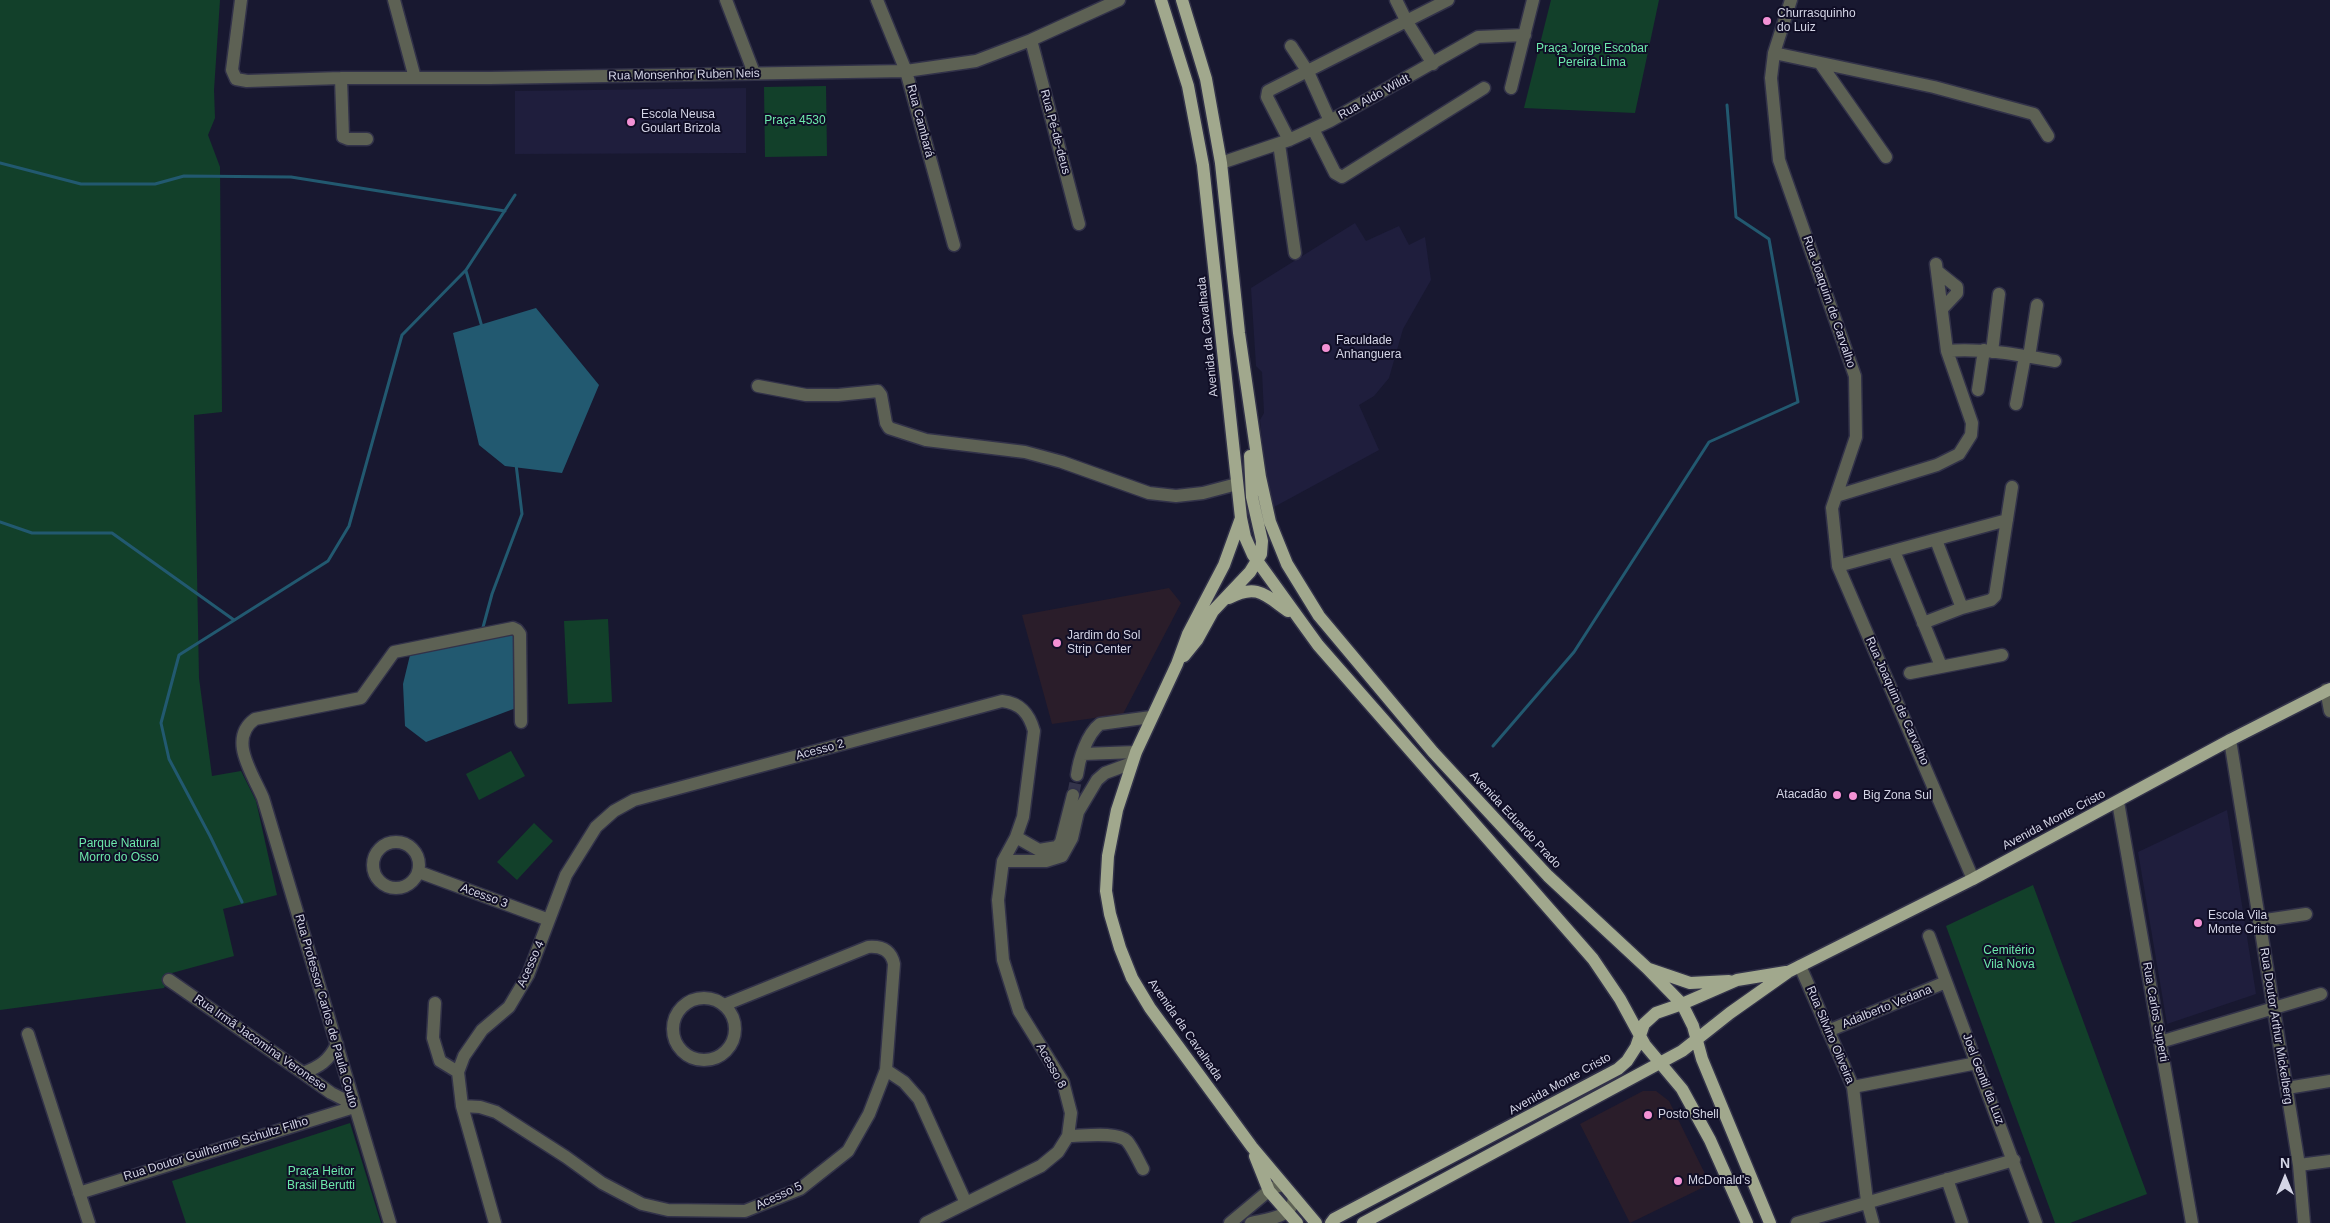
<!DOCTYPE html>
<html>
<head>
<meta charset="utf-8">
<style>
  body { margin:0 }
  #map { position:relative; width:2330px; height:1223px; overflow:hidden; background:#181830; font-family:Arial,sans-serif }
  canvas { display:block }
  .north { position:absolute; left:2260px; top:1153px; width:50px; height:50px; -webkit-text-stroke:4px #100e26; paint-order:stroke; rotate:0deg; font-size:14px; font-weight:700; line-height:20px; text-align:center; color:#d4d5e6 }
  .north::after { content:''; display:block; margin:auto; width:18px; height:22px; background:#d4d5e6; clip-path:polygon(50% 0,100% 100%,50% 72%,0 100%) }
</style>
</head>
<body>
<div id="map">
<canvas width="2330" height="1223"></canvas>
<div class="north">N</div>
</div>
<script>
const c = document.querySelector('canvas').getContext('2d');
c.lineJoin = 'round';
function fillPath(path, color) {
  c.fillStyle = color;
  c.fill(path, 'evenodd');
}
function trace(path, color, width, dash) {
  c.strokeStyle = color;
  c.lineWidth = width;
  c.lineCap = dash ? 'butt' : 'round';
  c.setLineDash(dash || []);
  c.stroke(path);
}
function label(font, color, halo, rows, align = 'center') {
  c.font = font + ' Arial,sans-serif';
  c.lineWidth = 4;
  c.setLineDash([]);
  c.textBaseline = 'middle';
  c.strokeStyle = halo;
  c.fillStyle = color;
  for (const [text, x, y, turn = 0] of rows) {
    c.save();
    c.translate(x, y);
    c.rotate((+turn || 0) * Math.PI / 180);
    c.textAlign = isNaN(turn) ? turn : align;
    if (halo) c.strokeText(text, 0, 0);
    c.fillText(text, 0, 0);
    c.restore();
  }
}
const commercial = new Path2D(`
  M 1169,588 L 1181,603 L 1123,714 L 1052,724 L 1022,615 Z
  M 1643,1091 L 1656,1091 L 1669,1101 L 1710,1184 L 1630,1223 L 1580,1124 Z`);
const built = new Path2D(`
  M 746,88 L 746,153 L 515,154 L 515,91 Z
  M 1355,223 L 1366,241 L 1399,226 L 1409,245 L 1425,237 L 1431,280 L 1403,329 L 1389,378 L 1374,396 L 1359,405 L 1379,450 L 1274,507 L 1265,470 L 1260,420 L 1264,413 L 1262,372 L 1256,366 L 1251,288 Z
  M 2227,810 L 2256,994 L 2167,1024 L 2138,852 Z`);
const green = new Path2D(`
  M 0,0 L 220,0 L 214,90 L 215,118 L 208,135 L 220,167 L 222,412 L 194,415 L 199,678 L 212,776 L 241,771 L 256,801 L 277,895 L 223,909 L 234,956 L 172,973 L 164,988 L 0,1010 Z
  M 1551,0 L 1659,0 L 1635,113 L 1524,108 Z
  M 826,86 L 827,156 L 765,157 L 764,87 Z
  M 608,619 L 612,702 L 568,704 L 564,621 Z
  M 511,751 L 525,776 L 479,800 L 466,774 Z
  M 534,823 L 553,841 L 517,880 L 497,862 Z
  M 2033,885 L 2147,1194 L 2070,1223 L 2055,1223 L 1946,926 Z
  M 350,1123 L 381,1223 L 186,1223 L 172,1181 Z`);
const water = new Path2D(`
  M 536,308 L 599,385 L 562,473 L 505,466 L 479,445 L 453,333 Z
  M 515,632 L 516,708 L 426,742 L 405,726 L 403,684 L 410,655 Z`);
const stream = new Path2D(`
  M 0,163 L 81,184 L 155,184 L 184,176 L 291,177 L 505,211
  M 466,271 L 482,327
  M 0,522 L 32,533 L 112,533 L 234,620
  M 482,631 L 492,594 L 522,514 L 516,464
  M 1493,746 L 1574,652 L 1709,442 L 1798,402 L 1769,239 L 1736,217 L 1727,105
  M 242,902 L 210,836 L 169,759 L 161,723 L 179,655 L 328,561 L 349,526 L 402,335 L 466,270 L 515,195`);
const minorTunnel = new Path2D(`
  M 1073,795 L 1077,775`);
const minor = new Path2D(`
  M 241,0 L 232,70 L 236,79 L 247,81 L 341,78 L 490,78 L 906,71 L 976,61 L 1031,40 L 1119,0
  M 394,0 L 415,78
  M 726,0 L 754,73
  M 877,0 L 906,71 L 954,245
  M 1396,0 L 1407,22 L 1433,64
  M 1791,0 L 1774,53 L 1771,78 L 1779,160 L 1855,376 L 1856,437 L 1832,508 L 1838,566 L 1973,879
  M 1031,40 L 1079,224
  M 1291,46 L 1308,72 L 1330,121
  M 1774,53 L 1934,87 L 2034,114 L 2048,136
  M 1820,63 L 1886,157
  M 341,78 L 343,137 L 348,139 L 367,139
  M 1511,88 L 1533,0
  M 1313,129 L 1335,173 L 1342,177 L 1484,88
  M 1289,140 L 1267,97 L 1268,91 L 1448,0
  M 1279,144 L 1295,253
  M 1221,163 L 1289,140 L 1330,121 L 1478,37 L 1525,35
  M 1937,271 L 1957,287 L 1957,293 L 1942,309
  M 1947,351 C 1983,348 2019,355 2055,361
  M 1992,352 L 1999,294
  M 2029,357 L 2037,305
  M 758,386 L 806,395 L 838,395 L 878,391 L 881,395 L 886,423 L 889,428 L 926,440 L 1025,452 L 1062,462 L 1149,493 L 1176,496 L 1203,493 L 1237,484
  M 1978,390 L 1984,350
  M 2016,404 L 2025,356
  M 1836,496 L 1937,465 L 1959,454 L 1971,435 L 1972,423 L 1947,351 L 1936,264
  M 1894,551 L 1941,666
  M 1838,566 L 2007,520
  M 1962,608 L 1991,600 L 1995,596 L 2012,487
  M 1923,623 L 1962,608 L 1936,540
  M 1910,673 L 2002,655
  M 2326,690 L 2330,711
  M 2230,740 L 2299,1165 L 2304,1223
  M 1083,754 L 1136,752
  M 1077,775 C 1079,759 1087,734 1100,724 L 1151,717
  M 2118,802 L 2192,1223
  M 1016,837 L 1039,850 L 1057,847 L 1061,842 L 1073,795
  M373 865a23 23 0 1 1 46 0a23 23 0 1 1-46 0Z
  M 1003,861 L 1046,861 L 1062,856 L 1072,838 L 1078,812 L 1097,780 L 1105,773 L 1132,763
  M 419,872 L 549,920
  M 2259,921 L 2306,914
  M 1929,936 L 2036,1223
  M 1800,966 L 1853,1087 L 1867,1201 L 1873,1223
  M 169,980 L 303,1073 L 331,1093 L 353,1104
  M673 1029a31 31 0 1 1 62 0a31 31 0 1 1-62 0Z
  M 435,1003 L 433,1038 L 440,1061 L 458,1072
  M 1828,1031 L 1946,982
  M 28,1034 L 89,1223
  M 2160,1042 L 2321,994
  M 886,1070 L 904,1082 L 919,1099 L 966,1203
  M 303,1073 C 319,1067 329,1061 337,1044
  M 1853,1087 L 1977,1063
  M 2287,1088 L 2330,1081
  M 462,1106 L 458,1072 L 464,1056 L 482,1030 L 509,1007 L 528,975 L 566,875 L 596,827 L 614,811 L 634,800 L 1002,701 C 1020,703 1029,713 1034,731 L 1023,817 L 1016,837 L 1003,861 L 998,900 L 1003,960 L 1019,1011 L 1063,1082 L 1071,1113 L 1068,1136 L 1058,1152 L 1041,1166 L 926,1223
  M 1068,1136 C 1083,1136 1117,1131 1127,1141 C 1133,1148 1138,1160 1143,1169
  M 2299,1165 L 2330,1161
  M 1947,1179 L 1962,1223
  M 79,1193 L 354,1107
  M 390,1223 L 263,798 C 253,774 227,739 255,719 L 361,698 L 394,652 L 513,628 L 517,630 L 520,634 L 521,722
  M 495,1223 L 462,1106 L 480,1107 L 496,1112 L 566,1157 L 602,1183 L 642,1204 L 668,1210 L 745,1211 L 800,1189 L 848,1151 L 869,1114 L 886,1070 L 894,964 C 891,950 881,946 868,947 L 724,1005
  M 1230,1223 L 1272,1188 L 1283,1185
  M 1251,1223 C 1267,1219 1292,1218 1294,1198
  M 1797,1223 L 2014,1160`);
const major = new Path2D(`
  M 1161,0 L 1188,86 L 1203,165 L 1241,518 L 1224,565 L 1188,634 L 1177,664 L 1136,752 L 1117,810 L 1108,856 L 1106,891 L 1110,914 L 1120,948 L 1132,978 L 1150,1008 L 1252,1147 L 1316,1223
  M 1182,0 L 1206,79 L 1221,163 L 1239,333 L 1260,477 L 1270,522 L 1287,564 L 1319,616 L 1433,752 L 1548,876 L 1647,968 L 1682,1004 L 1693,1026 L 1702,1059 L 1770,1223
  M 1241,518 L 1245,537 L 1253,555 L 1318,645 L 1593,959 L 1620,999 L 1645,1045 L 1682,1089 L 1710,1140 L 1747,1223
  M 1229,598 C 1257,583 1265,595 1288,611
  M 1184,656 L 1197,640 L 1213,611 L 1250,572 L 1261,554 L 1262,541 L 1252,497 L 1250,456
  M 1649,969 L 1690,983 L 1729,981
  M 1255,1156 L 1269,1191 L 1297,1223
  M 1331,1223 L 1334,1219 L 1618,1069 L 1627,1061 L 1636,1047 L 1644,1024 L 1656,1013 L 1682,1004 L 1737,980 L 1786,972
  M 1363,1223 L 1682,1051 L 1730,1013 L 1788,972 L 1973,879 L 2230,740 L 2330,689`);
const markers = [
  [1767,21,5,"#f391d5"],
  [631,122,5,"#f391d5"],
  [1326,348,5,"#f391d5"],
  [1057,643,5,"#f391d5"],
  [1837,795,5,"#f391d5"],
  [1853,796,5,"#f391d5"],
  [2198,923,5,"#f391d5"],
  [1648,1115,5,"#f391d5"],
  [1678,1181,5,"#f391d5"]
];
const poiNames = [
  ["Churrasquinho",1777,14],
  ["do Luiz",1777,28],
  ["Escola Neusa",641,115],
  ["Goulart Brizola",641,129],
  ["Faculdade",1336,341],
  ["Anhanguera",1336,355],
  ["Jardim do Sol",1067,636],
  ["Strip Center",1067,650],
  ["Atacadão",1827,795,"right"],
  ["Big Zona Sul",1863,796],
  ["Escola Vila",2208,916],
  ["Monte Cristo",2208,930],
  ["Posto Shell",1658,1115],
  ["McDonald's",1688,1181]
];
const parkNames = [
  ["Praça Jorge Escobar",1592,49],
  ["Pereira Lima",1592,63],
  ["Praça 4530",795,121],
  ["Parque Natural",119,844],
  ["Morro do Osso",119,858],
  ["Cemitério",2009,951],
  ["Vila Nova",2009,965],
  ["Praça Heitor",321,1172],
  ["Brasil Berutti",321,1186]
];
const streetNames = [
  ["Rua Monsenhor Ruben Neis",684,75,-1],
  ["Rua Aldo Wildt",1374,97,-29],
  ["Rua Cambará",920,121,75],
  ["Rua Pé-de-deus",1055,132,75],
  ["Rua Joaquim de Carvalho",1829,302,71],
  ["Avenida da Cavalhada",1208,337,-96],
  ["Rua Joaquim de Carvalho",1897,701,66],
  ["Acesso 2",820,750,-15],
  ["Avenida Eduardo Prado",1515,820,47],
  ["Avenida Monte Cristo",2054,820,-28],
  ["Acesso 3",484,896,20],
  ["Acesso 4",531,964,-66],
  ["Adalberto Vedana",1887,1007,-22],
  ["Rua Professor Carlos de Paula Couto",326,1011,74],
  ["Rua Carlos Superti",2155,1012,80],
  ["Rua Doutor Arthur Mickelberg",2276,1026,81],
  ["Avenida da Cavalhada",1185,1030,55],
  ["Rua Silvino Oliveira",1830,1035,67],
  ["Rua Irmã Jacomina Veronese",260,1043,35],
  ["Acesso 8",1051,1066,61],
  ["Joel Gentil da Luz",1983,1079,69],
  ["Avenida Monte Cristo",1560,1084,-29],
  ["Rua Doutor Guilherme Schultz Filho",216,1149,-17],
  ["Acesso 5",779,1196,-25]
];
fillPath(commercial, '#2a1d2a');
fillPath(built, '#1f1e3d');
fillPath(green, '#12402a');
fillPath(water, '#225970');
trace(stream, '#225970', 3);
trace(minorTunnel, '#34344b', 12, [12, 6]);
trace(minor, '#323249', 15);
trace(major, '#323249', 15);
trace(minor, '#5d6154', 12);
trace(major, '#a1a88d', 12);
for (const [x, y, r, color] of markers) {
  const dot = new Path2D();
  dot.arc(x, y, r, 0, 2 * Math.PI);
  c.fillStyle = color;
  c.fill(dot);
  trace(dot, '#100e26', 2);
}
label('12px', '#d4d5e6', '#100e26', poiNames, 'left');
label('12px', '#6deaac', '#100e26', parkNames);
label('12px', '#d4d5e6', '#100e26', streetNames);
</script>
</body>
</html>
